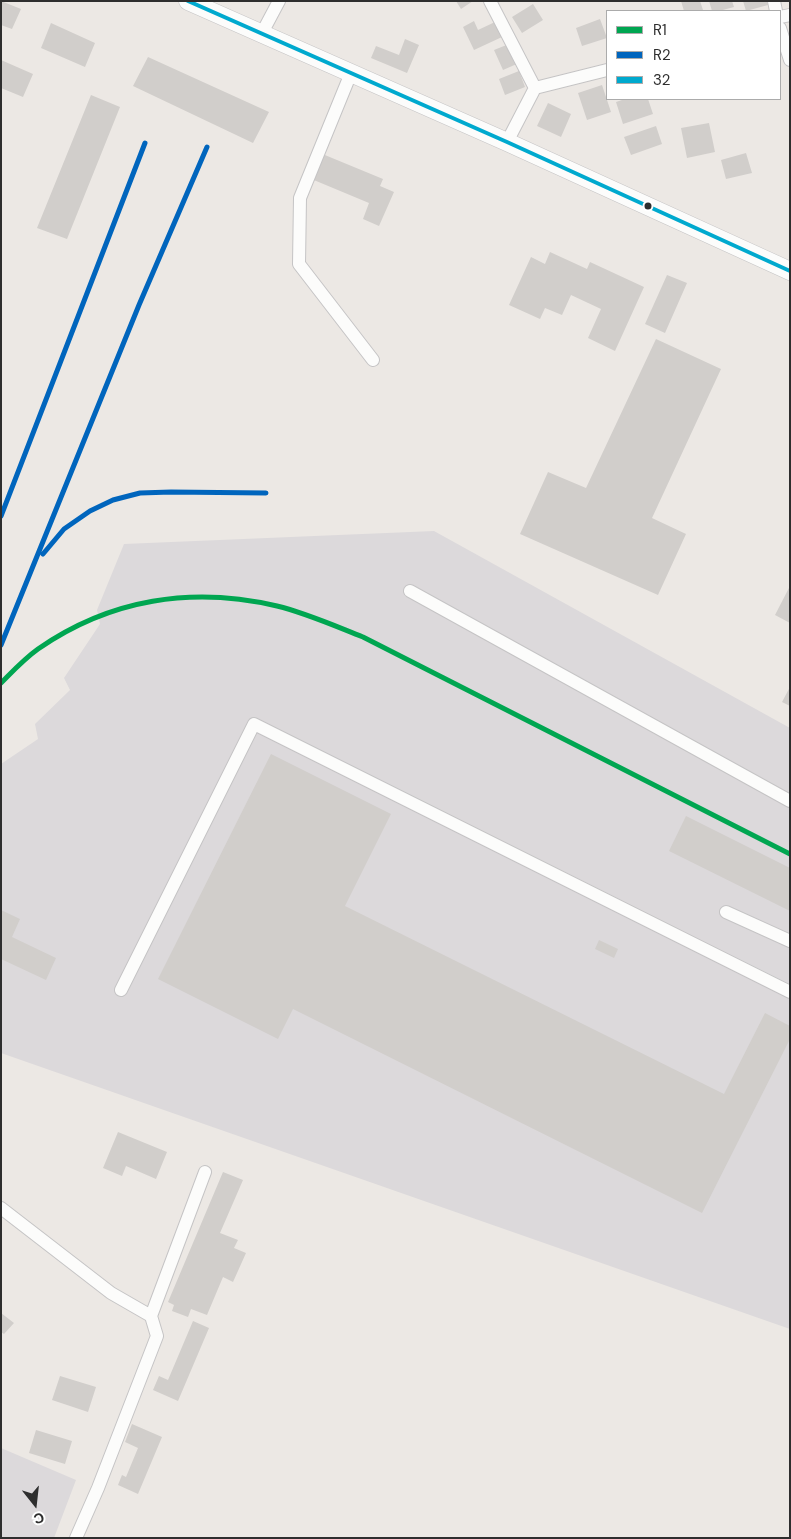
<!DOCTYPE html>
<html>
<head>
<meta charset="utf-8">
<style>
  body { margin:0 }
  #map { position:relative; width:791px; height:1539px; overflow:hidden; background:#ece8e4; font-family:"DM Sans",sans-serif }
  canvas { display:block }
  .frame { position:absolute; inset:0; border:2px solid #2e2e2e; pointer-events:none }
  .legend { position:absolute; left:606px; top:10px; width:175px; height:90px; box-sizing:border-box; background:#fff; border:1px solid #ababab; margin:0; padding:6px 9px; list-style:none; font-size:15px; color:#2e2e2e }
  .legend li { display:flex; align-items:center; gap:10px; height:25px }
  .legend b { width:25px; border:1px solid #ababab }
  .north { position:absolute; left:10px; top:1479px; width:50px; height:50px; -webkit-text-stroke:4px #fff; paint-order:stroke; rotate:164deg; font-size:14px; font-weight:700; line-height:20px; text-align:center; color:#2e2e2e }
  .north::after { content:''; display:block; margin:auto; width:18px; height:22px; background:#2e2e2e; clip-path:polygon(50% 0,100% 100%,50% 72%,0 100%) }
</style>
</head>
<body>
<div id="map">
<canvas width="791" height="1539"></canvas>
<div class="frame"></div>
<ul class="legend">
<li><b style="height:6px;background:#00a651"></b>R1</li>
<li><b style="height:6px;background:#0065bd"></b>R2</li>
<li><b style="height:6px;background:#00a9ce"></b>32</li>
</ul>
<div class="north">С</div>
</div>
<script>
const c = document.querySelector('canvas').getContext('2d');
c.lineJoin = 'round';
function fillPath(path, color) {
  c.fillStyle = color;
  c.fill(path, 'evenodd');
}
function trace(path, color, width, dash) {
  c.strokeStyle = color;
  c.lineWidth = width;
  c.lineCap = dash ? 'butt' : 'round';
  c.setLineDash(dash || []);
  c.stroke(path);
}
const industrial = new Path2D(`
  M 434,531 L 790,728 L 790,1329 L 1,1053 L 1,764 L 38,739 L 35,724 L 70,690 L 64,678 L 100,624 L 97,610 L 124,544 Z
  M 1,1448 L 76,1480 L 54,1538 L 1,1538 Z`);
const building = new Path2D(`
  M 1,1 L 21,9 L 12,29 L 1,25 Z
  M 456,1 L 473,1 L 461,9 Z
  M 681,1 L 700,1 L 703,10 L 697,11 L 684,11 Z
  M 709,1 L 732,1 L 734,7 L 719,11 L 712,11 Z
  M 743,1 L 767,1 L 768,5 L 746,11 Z
  M 533,4 L 543,20 L 522,33 L 512,17 Z
  M 600,19 L 607,38 L 582,46 L 576,28 Z
  M 474,21 L 478,30 L 495,22 L 502,37 L 474,50 L 463,27 Z
  M 51,23 L 95,43 L 85,67 L 41,48 Z
  M 405,39 L 419,45 L 407,73 L 371,58 L 376,46 L 399,55 Z
  M 509,44 L 519,63 L 503,70 L 494,50 Z
  M 148,57 L 269,112 L 253,143 L 133,86 Z
  M 1,60 L 33,74 L 23,97 L 1,88 Z
  M 519,71 L 525,87 L 505,95 L 499,79 Z
  M 602,85 L 611,112 L 587,120 L 578,93 Z
  M 91,95 L 120,107 L 67,239 L 37,228 Z
  M 625,99 L 648,99 L 653,114 L 623,124 L 616,102 Z
  M 548,103 L 571,114 L 561,137 L 537,126 Z
  M 709,123 L 715,152 L 687,158 L 681,128 Z
  M 656,126 L 662,144 L 631,155 L 624,137 Z
  M 320,153 L 383,179 L 380,186 L 394,192 L 379,226 L 363,219 L 369,203 L 309,178 Z
  M 746,153 L 752,173 L 726,179 L 721,160 Z
  M 550,252 L 587,269 L 590,262 L 644,287 L 615,351 L 588,338 L 601,309 L 571,295 L 562,315 L 545,308 L 540,319 L 509,305 L 531,257 L 545,264 Z
  M 667,275 L 687,283 L 665,333 L 645,324 Z
  M 656,339 L 721,369 L 652,518 L 686,534 L 658,595 L 520,534 L 548,472 L 586,488 Z
  M 790,586 L 790,623 L 775,615 Z
  M 790,687 L 790,706 L 782,702 Z
  M 271,754 L 391,814 L 345,906 L 724,1094 L 765,1013 L 790,1026 L 790,1039 L 702,1213 L 293,1009 L 278,1039 L 158,979 Z
  M 686,816 L 790,868 L 790,911 L 669,851 Z
  M 1,910 L 20,919 L 12,937 L 56,958 L 46,980 L 1,959 Z
  M 599,940 L 618,949 L 614,958 L 595,949 Z
  M 118,1132 L 167,1152 L 156,1179 L 126,1166 L 122,1176 L 103,1168 Z
  M 223,1172 L 243,1180 L 220,1233 L 238,1240 L 234,1248 L 246,1253 L 233,1282 L 223,1277 L 207,1315 L 191,1309 L 188,1317 L 172,1311 L 174,1305 L 168,1302 Z
  M 1,1313 L 14,1323 L 4,1334 L 1,1332 Z
  M 193,1321 L 209,1328 L 178,1401 L 153,1390 L 159,1376 L 168,1380 Z
  M 60,1376 L 96,1387 L 88,1412 L 52,1400 Z
  M 132,1424 L 162,1437 L 138,1494 L 118,1485 L 122,1475 L 126,1477 L 138,1448 L 125,1442 Z
  M 36,1430 L 72,1441 L 65,1464 L 29,1453 Z`);
const street = new Path2D(`
  M 490,1 L 535,88
  M 774,1 L 776,11
  M 780,17 L 790,15
  M 780,28 L 790,60
  M 262,33 L 279,1
  M 351,73 L 300,198 L 299,264 L 373,360
  M 507,142 L 535,88 L 607,70
  M 410,591 L 790,801
  M 726,912 L 790,941
  M 121,990 L 254,724 L 790,992
  M 1,1208 L 111,1293 L 151,1316 L 157,1336 L 98,1488 L 76,1538
  M 151,1316 L 205,1172`);
const secondary = new Path2D(`
  M 188,1 L 507,142 L 790,271`);
const bus1 = new Path2D(`
  M 188,1 L 507,142 L 790,271`);
const rail1 = new Path2D(`
  M 1,683 C 13,671 24,659 38,649 C 110,599 192,586 277,606 C 306,613 335,626 363,637 L 790,854`);
const rail2 = new Path2D(`
  M 1,516 L 145,143
  M 43,554 L 64,529 L 90,511 L 113,500 L 140,493 L 171,492 L 266,493
  M 1,645 L 139,305 L 207,147`);
const markers = [
  [648,206,4.5,"#2e2e2e"]
];
fillPath(industrial, '#dcd9db');
fillPath(building, '#d1cecb');
trace(street, '#c5c4c5', 14);
trace(secondary, '#c5c4c5', 19);
trace(street, '#fcfcfb', 12);
trace(secondary, '#fcfcfb', 18);
trace(bus1, '#00a9ce', 4);
trace(rail1, '#00a651', 5);
trace(rail2, '#0065bd', 5);
for (const [x, y, r, color] of markers) {
  const dot = new Path2D();
  dot.arc(x, y, r, 0, 2 * Math.PI);
  c.fillStyle = color;
  c.fill(dot);
  trace(dot, '#fff', 2);
}
</script>
</body>
</html>
